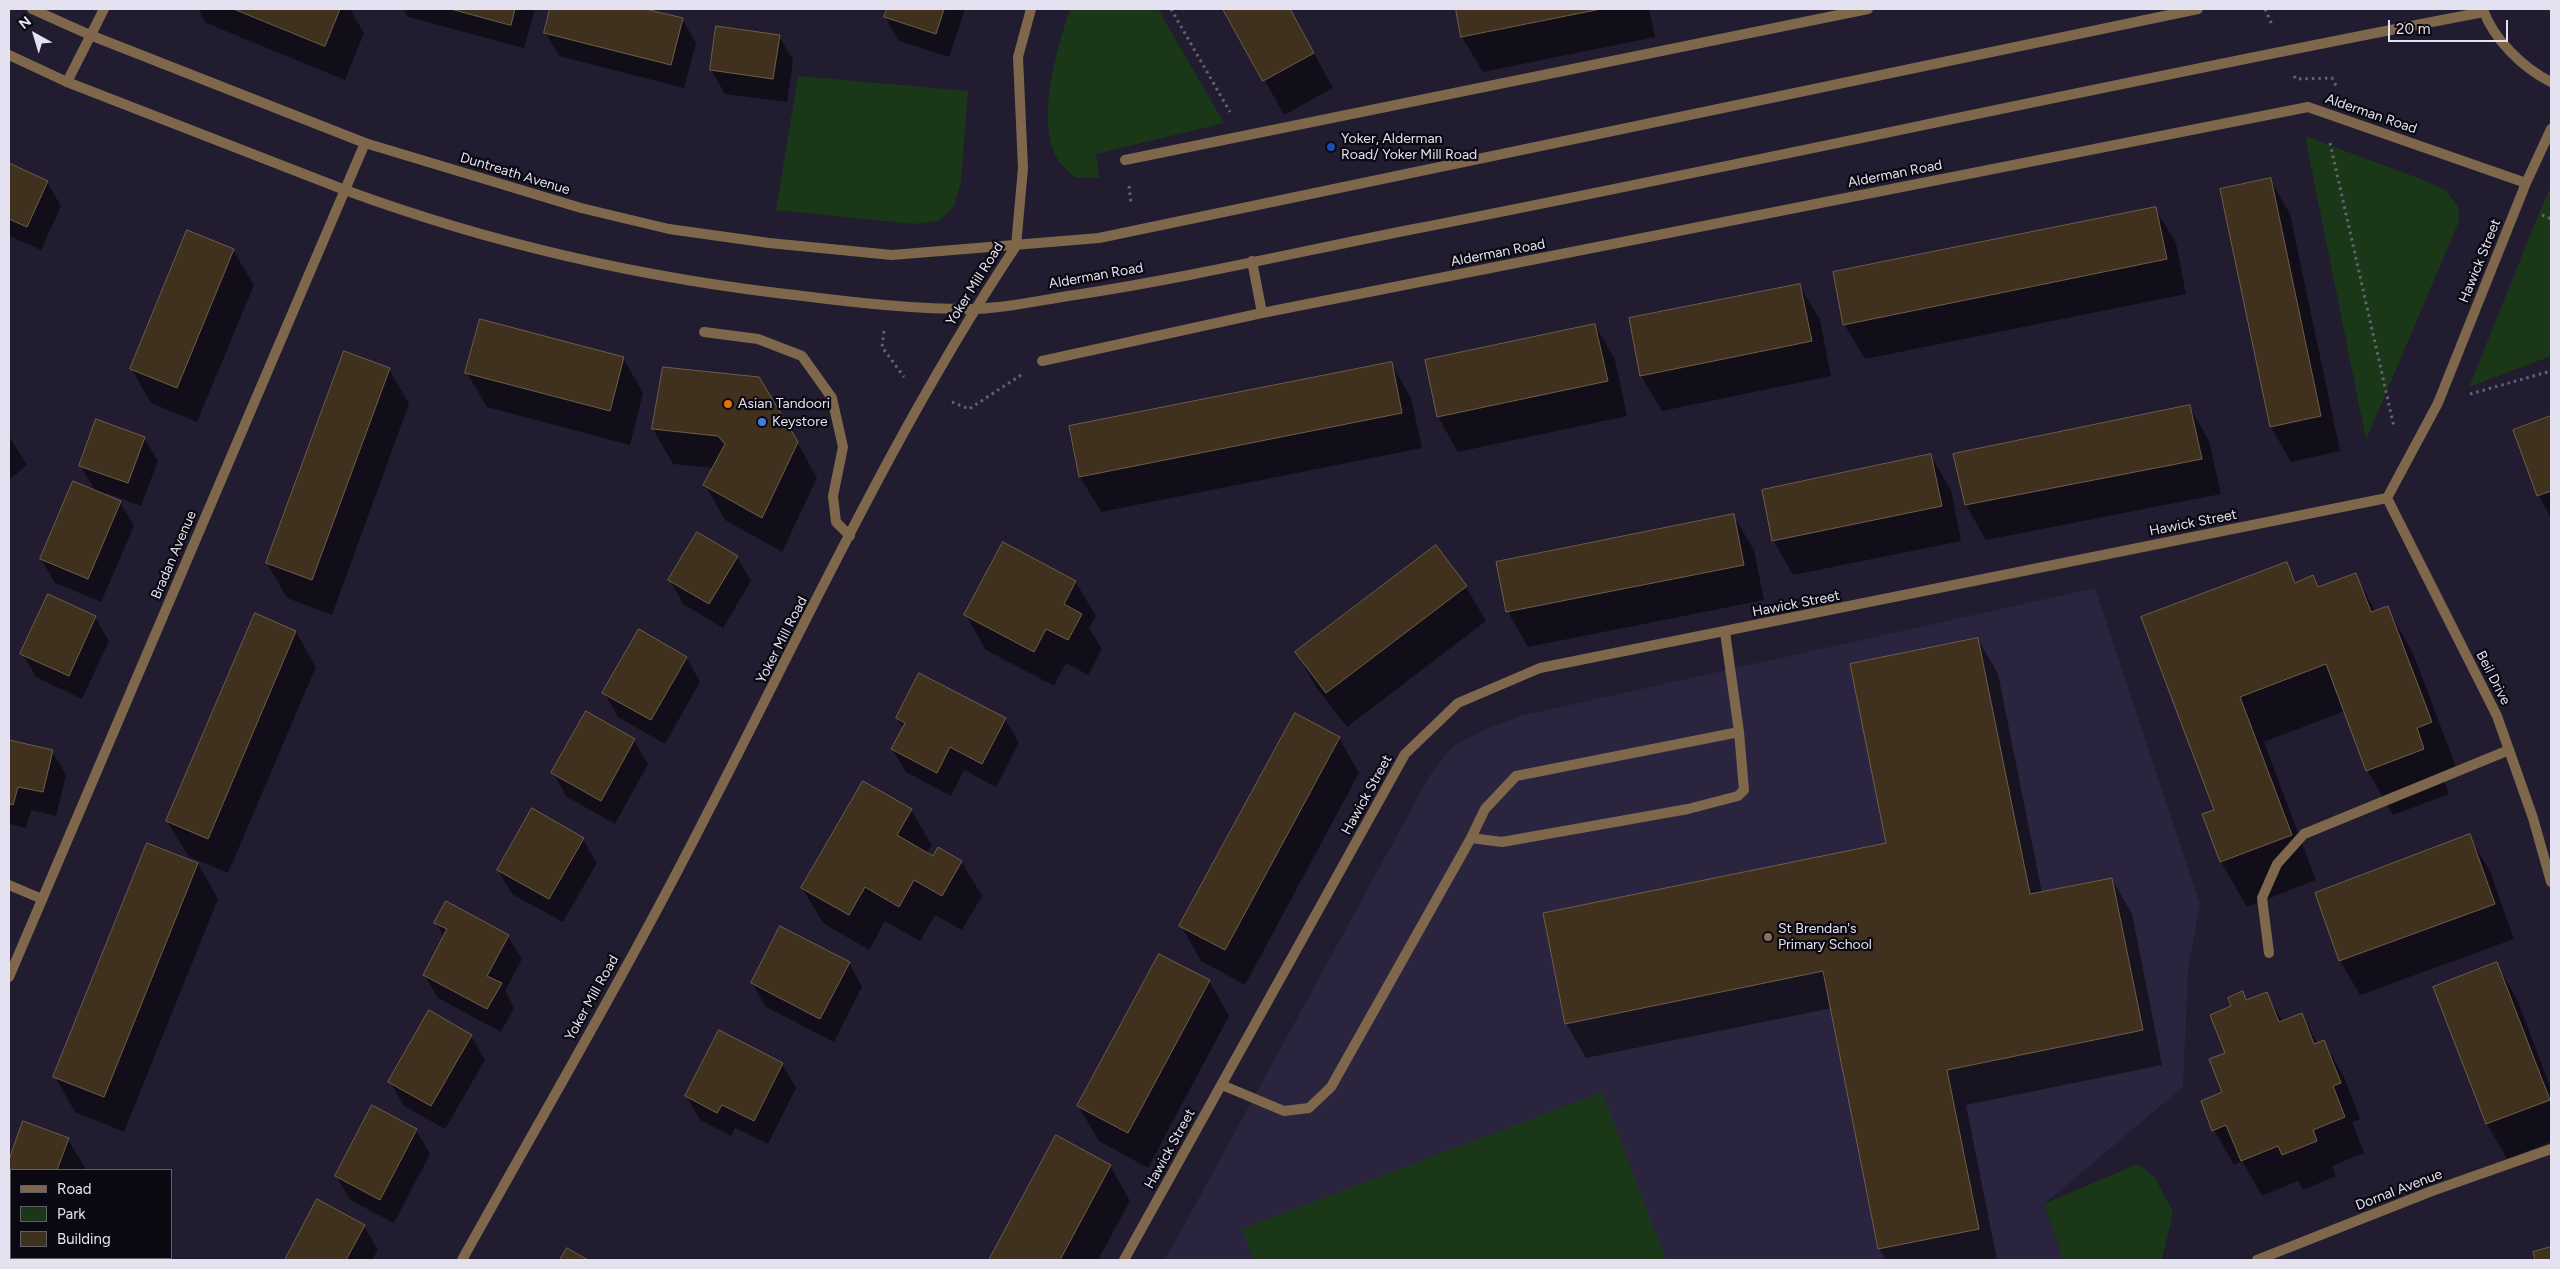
<!DOCTYPE html>
<html>
<head>
<meta charset="utf-8">
<style>
  body { margin:0 }
  #map { position:relative; width:2560px; height:1269px; overflow:hidden; background:#211c30; font-family:Figtree,sans-serif }
  canvas { display:block }
  .frame { position:absolute; inset:0; border:10px solid #e4e2f0; pointer-events:none }
  .legend { position:absolute; left:10px; top:1169px; width:162px; height:90px; box-sizing:border-box; background:#0a0810; border:1px solid #615f6a; margin:0; padding:6px 9px; list-style:none; font-size:15px; color:#e4e2f0 }
  .legend li { display:flex; align-items:center; gap:10px; height:25px }
  .legend b { width:25px; border:1px solid #615f6a }
  .north { position:absolute; left:10px; top:10px; width:50px; height:50px; -webkit-text-stroke:4px #0a0810; paint-order:stroke; rotate:321deg; font-size:14px; font-weight:700; line-height:20px; text-align:center; color:#e4e2f0 }
  .north::after { content:''; display:block; margin:auto; width:18px; height:22px; background:#e4e2f0; clip-path:polygon(50% 0,100% 100%,50% 72%,0 100%) }
  .scale { position:absolute; left:2388px; top:20px; width:120px; height:22px; box-sizing:border-box; border:2px solid #e4e2f0; border-top:0; padding-left:6px; font-size:15px; line-height:18px; white-space:nowrap; color:#e4e2f0; -webkit-text-stroke:4px #0a0810; paint-order:stroke }
</style>
</head>
<body>
<div id="map">
<canvas width="2560" height="1269"></canvas>
<div class="frame"></div>
<ul class="legend">
<li><b style="height:6px;background:#7f674c"></b>Road</li>
<li><b style="height:14px;background:#1a3817"></b>Park</li>
<li><b style="height:14px;background:#40311e"></b>Building</li>
</ul>
<div class="north">N</div>
<div class="scale">20 m</div>
</div>
<script>
const c = document.querySelector('canvas').getContext('2d');
c.lineJoin = 'round';
function fillPath(path, color) {
  c.fillStyle = color;
  c.fill(path, 'evenodd');
}
function trace(path, color, width, dash) {
  c.strokeStyle = color;
  c.lineWidth = width;
  c.lineCap = dash ? 'butt' : 'round';
  c.setLineDash(dash || []);
  c.stroke(path);
}
function label(font, color, halo, rows, align = 'center') {
  c.font = font + ' Figtree,sans-serif';
  c.lineWidth = 4.5;
  c.setLineDash([]);
  c.textBaseline = 'middle';
  c.strokeStyle = halo;
  c.fillStyle = color;
  for (const [text, x, y, turn = 0] of rows) {
    c.save();
    c.translate(x, y);
    c.rotate((+turn || 0) * Math.PI / 180);
    c.textAlign = isNaN(turn) ? turn : align;
    if (halo) c.strokeText(text, 0, 0);
    c.fillText(text, 0, 0);
    c.restore();
  }
}
const built = new Path2D(`
  M 2095,588 L 2200,905 L 2188,968 L 2183,1087 L 2044,1204 L 2063,1260 L 1165,1260 L 1430,775 L 1452,747 L 1486,729 L 1520,716 Z`);
const green = new Path2D(`
  M 1070,9 L 1158,9 L 1224,123 L 1096,154 L 1099,178 C 1092,178 1082,179 1076,177 C 1073,176 1069,172 1067,170 C 1029,138 1057,49 1070,9 Z
  M 798,76 L 968,91 L 961,182 L 954,206 L 939,221 L 913,224 L 776,210 Z
  M 2305,136 L 2426,181 L 2446,190 L 2458,207 L 2459,221 L 2366,440 Z
  M 2551,186 L 2551,356 L 2469,387 L 2539,213 Z
  M 1602,1092 L 1666,1260 L 1254,1260 L 1242,1229 Z
  M 2138,1164 L 2155,1178 L 2173,1212 L 2162,1259 L 2063,1260 L 2044,1204 Z`);
const shadow = new Path2D(`
  M 198,9 L 350,9 L 364,33 L 345,80 L 206,23 Z
  M 403,9 L 535,9 L 524,48 L 408,17 Z
  M 551,9 L 640,9 L 682,19 L 696,43 L 684,88 L 559,56 L 545,32 Z
  M 888,9 L 965,9 L 949,57 L 899,41 L 885,17 Z
  M 1225,9 L 1290,9 L 1333,88 L 1284,115 Z
  M 1457,9 L 1649,9 L 1655,37 L 1483,72 L 1462,37 Z
  M 779,36 L 793,60 L 787,102 L 725,94 L 711,70 Z
  M 9,164 L 47,182 L 61,206 L 41,250 L 9,236 Z
  M 2270,179 L 2290,214 L 2340,451 L 2291,462 L 2271,427 Z
  M 2155,208 L 2176,243 L 2186,294 L 1865,359 L 1844,324 Z
  M 233,250 L 254,285 L 197,422 L 151,403 L 131,368 Z
  M 1799,285 L 1820,320 L 1831,376 L 1662,411 L 1641,376 L 1630,319 Z
  M 1595,325 L 1615,360 L 1627,416 L 1458,452 L 1438,417 Z
  M 623,358 L 643,393 L 630,445 L 487,407 L 466,372 Z
  M 1391,363 L 1411,398 L 1422,448 L 1101,512 L 1080,477 L 1071,427 Z
  M 389,369 L 409,404 L 332,615 L 287,598 L 267,563 Z
  M 2189,406 L 2209,441 L 2221,494 L 1986,540 L 1966,505 L 1955,455 Z
  M 2551,417 L 2551,518 L 2539,496 L 2514,431 Z
  M 653,429 L 797,442 L 817,478 L 782,552 L 725,520 L 705,485 L 713,468 L 673,464 Z
  M 9,436 L 27,465 L 9,480 Z
  M 144,438 L 158,461 L 141,506 L 106,493 L 105,495 L 120,502 L 134,526 L 101,602 L 55,583 L 41,559 L 96,492 L 80,465 Z
  M 1931,456 L 1951,490 L 1961,541 L 1793,575 L 1773,540 Z
  M 1733,515 L 1754,550 L 1764,600 L 1528,647 L 1508,612 Z
  M 1436,547 L 1466,587 L 1486,621 L 1347,727 L 1316,687 L 1296,652 Z
  M 737,557 L 751,581 L 723,628 L 683,604 L 670,580 Z
  M 2286,564 L 2297,583 L 2313,577 L 2319,588 L 2355,574 L 2376,612 L 2387,608 L 2413,653 L 2456,767 L 2441,773 L 2449,794 L 2393,815 L 2367,770 L 2345,711 L 2264,742 L 2316,880 L 2247,907 L 2221,862 L 2203,815 L 2216,810 L 2143,618 Z
  M 1075,581 L 1096,616 L 1089,628 L 1102,649 L 1088,675 L 1066,663 L 1054,686 L 986,650 L 966,615 Z
  M 95,617 L 109,641 L 82,699 L 36,677 L 22,653 Z
  M 296,632 L 316,667 L 228,873 L 188,856 L 167,821 Z
  M 1978,639 L 1998,674 L 2042,893 L 2112,879 L 2132,914 L 2162,1065 L 1966,1105 L 1997,1260 L 1886,1260 L 1879,1248 L 1832,1008 L 1586,1058 L 1566,1023 L 1888,844 Z
  M 687,658 L 700,682 L 665,744 L 618,717 L 604,693 Z
  M 897,718 L 1005,719 L 1019,743 L 996,787 L 964,770 L 951,796 L 906,772 L 892,749 L 903,728 Z
  M 1339,738 L 1359,773 L 1245,985 L 1201,961 L 1181,926 Z
  M 634,740 L 648,764 L 615,824 L 567,797 L 553,773 Z
  M 9,741 L 52,751 L 66,775 L 56,816 L 31,810 L 26,828 L 9,824 Z
  M 911,810 L 932,845 L 926,854 L 933,858 L 961,861 L 982,896 L 962,930 L 935,915 L 920,941 L 885,921 L 869,950 L 823,923 L 802,888 Z
  M 2469,836 L 2490,871 L 2514,939 L 2360,995 L 2340,961 Z
  M 583,839 L 597,863 L 563,922 L 512,894 L 498,870 Z
  M 148,844 L 198,864 L 218,899 L 124,1132 L 75,1112 L 55,1077 Z
  M 436,923 L 508,936 L 522,959 L 505,991 L 514,1008 L 501,1032 L 438,998 L 424,975 L 444,937 Z
  M 849,963 L 862,987 L 834,1042 L 766,1007 L 752,983 Z
  M 2496,964 L 2517,999 L 2551,1089 L 2551,1142 L 2507,1159 L 2487,1124 L 2435,988 Z
  M 1209,981 L 1229,1016 L 1148,1168 L 1099,1141 L 1078,1106 Z
  M 2242,993 L 2247,1001 L 2266,993 L 2283,1022 L 2302,1015 L 2318,1044 L 2324,1042 L 2344,1077 L 2360,1119 L 2352,1122 L 2364,1153 L 2332,1166 L 2336,1176 L 2303,1190 L 2298,1181 L 2262,1196 L 2242,1161 L 2234,1165 L 2214,1130 L 2224,1092 L 2233,1007 Z
  M 471,1036 L 485,1060 L 445,1129 L 404,1106 L 390,1082 Z
  M 782,1064 L 796,1088 L 768,1144 L 735,1128 L 731,1136 L 700,1120 L 686,1096 Z
  M 24,1122 L 68,1139 L 86,1170 L 11,1170 L 11,1258 L 57,1258 L 56,1260 L 9,1260 L 9,1164 Z
  M 416,1130 L 430,1154 L 394,1223 L 350,1200 L 336,1176 Z
  M 1057,1137 L 1110,1166 L 1130,1201 L 1098,1260 L 990,1260 Z
  M 318,1201 L 364,1226 L 378,1250 L 372,1260 L 286,1260 Z`);
const building = new Path2D(`
  M 234,9 L 340,9 L 325,46 Z
  M 451,9 L 515,9 L 511,25 Z
  M 550,9 L 645,9 L 683,18 L 671,65 L 544,33 Z
  M 887,9 L 944,9 L 936,34 L 884,17 Z
  M 1223,9 L 1290,9 L 1314,53 L 1263,81 Z
  M 1456,9 L 1601,9 L 1461,37 Z
  M 716,26 L 780,35 L 773,79 L 710,70 Z
  M 9,163 L 48,181 L 27,227 L 9,219 Z
  M 2271,178 L 2321,416 L 2270,427 L 2220,189 Z
  M 2156,207 L 2167,259 L 1843,325 L 1833,272 Z
  M 187,230 L 234,249 L 177,388 L 130,369 Z
  M 1800,284 L 1812,341 L 1640,376 L 1629,318 Z
  M 480,319 L 624,357 L 610,411 L 465,373 Z
  M 1595,324 L 1608,381 L 1437,417 L 1425,360 Z
  M 344,351 L 390,368 L 312,580 L 266,563 Z
  M 1392,362 L 1402,413 L 1079,477 L 1069,426 Z
  M 663,367 L 759,377 L 798,442 L 762,518 L 703,485 L 725,444 L 718,436 L 652,429 Z
  M 2190,405 L 2202,459 L 1965,505 L 1953,454 Z
  M 2551,416 L 2551,491 L 2537,496 L 2513,430 Z
  M 96,419 L 145,437 L 128,483 L 79,466 Z
  M 1931,454 L 1942,506 L 1772,541 L 1762,490 Z
  M 73,481 L 121,501 L 88,579 L 40,559 Z
  M 1734,514 L 1744,565 L 1506,612 L 1496,562 Z
  M 697,532 L 738,556 L 709,604 L 668,580 Z
  M 1003,542 L 1076,581 L 1064,604 L 1082,614 L 1068,640 L 1046,629 L 1034,652 L 964,615 Z
  M 1436,545 L 1467,586 L 1326,693 L 1295,652 Z
  M 2287,562 L 2295,583 L 2313,575 L 2318,587 L 2356,573 L 2371,612 L 2388,606 L 2432,722 L 2417,728 L 2424,749 L 2366,771 L 2326,664 L 2240,697 L 2292,835 L 2220,862 L 2202,814 L 2214,810 L 2141,617 Z
  M 48,594 L 96,616 L 69,676 L 20,654 Z
  M 255,613 L 296,631 L 208,839 L 166,821 Z
  M 639,629 L 687,657 L 651,720 L 602,693 Z
  M 1978,638 L 2030,894 L 2112,878 L 2143,1030 L 1947,1070 L 1979,1229 L 1878,1249 L 1823,971 L 1565,1024 L 1543,913 L 1886,843 L 1850,664 Z
  M 919,673 L 1006,718 L 982,764 L 950,747 L 937,773 L 891,749 L 905,723 L 896,718 Z
  M 586,711 L 635,739 L 601,801 L 551,773 Z
  M 1295,713 L 1340,737 L 1225,950 L 1179,926 Z
  M 9,740 L 53,750 L 43,792 L 18,787 L 13,805 L 9,804 Z
  M 863,781 L 912,809 L 897,835 L 933,856 L 938,847 L 962,861 L 942,896 L 914,880 L 899,907 L 865,887 L 849,915 L 801,888 Z
  M 532,808 L 584,838 L 549,899 L 497,870 Z
  M 2470,834 L 2495,904 L 2339,961 L 2315,893 Z
  M 147,843 L 198,863 L 104,1097 L 53,1077 Z
  M 446,901 L 509,935 L 487,976 L 502,983 L 487,1009 L 423,975 L 447,929 L 434,923 Z
  M 780,926 L 850,962 L 820,1019 L 751,983 Z
  M 1159,954 L 1210,980 L 1128,1133 L 1077,1106 Z
  M 2497,962 L 2550,1100 L 2486,1124 L 2433,987 Z
  M 2243,991 L 2246,1000 L 2267,992 L 2279,1022 L 2302,1013 L 2314,1044 L 2324,1040 L 2341,1083 L 2333,1086 L 2345,1117 L 2313,1130 L 2317,1141 L 2282,1155 L 2278,1146 L 2241,1161 L 2226,1125 L 2212,1131 L 2201,1101 L 2222,1092 L 2209,1059 L 2225,1053 L 2210,1015 L 2231,1006 L 2228,998 Z
  M 429,1010 L 472,1035 L 431,1106 L 388,1082 Z
  M 719,1030 L 783,1063 L 754,1121 L 722,1105 L 717,1113 L 685,1096 Z
  M 372,1105 L 417,1129 L 380,1200 L 335,1176 Z
  M 23,1121 L 69,1138 L 57,1170 L 11,1170 L 11,1258 L 25,1258 L 24,1260 L 9,1260 L 9,1160 Z
  M 1056,1135 L 1111,1165 L 1060,1260 L 989,1260 Z
  M 317,1199 L 365,1225 L 346,1260 L 285,1260 Z
  M 2551,1247 L 2551,1260 L 2535,1260 L 2533,1252 Z
  M 567,1248 L 588,1260 L 560,1260 Z`);
const path = new Path2D(`
  M 1171,9 L 1230,112
  M 2265,9 L 2273,27
  M 2294,76 L 2296,79 L 2332,78 L 2337,88
  M 2330,143 L 2394,427
  M 1129,186 L 1131,204
  M 2542,215 L 2551,219
  M 884,331 L 882,347 L 904,377
  M 2470,394 L 2551,371
  M 952,402 L 969,409 L 1021,375`);
const service = new Path2D(`
  M 704,332 L 758,339 L 802,356 L 832,398 L 843,447 L 833,496 L 836,522 L 850,536
  M 1471,838 L 1502,842 L 1688,809 L 1738,796 L 1744,790 L 1739,732 L 1725,632
  M 2269,953 L 2262,898 L 2277,864 L 2304,834 L 2509,750
  M 1222,1085 L 1284,1111 L 1309,1108 L 1331,1087 L 1471,838 L 1485,809 L 1516,776 L 1739,732`);
const minor = new Path2D(`
  M 67,82 L 104,9
  M 1125,160 L 1868,9
  M 1252,261 L 1262,313
  M 1042,361 L 1262,313 L 2308,107 L 2526,183
  M 2387,498 L 2497,716 L 2533,818 L 2551,882
  M 2387,498 L 2438,403 L 2526,183 L 2551,129
  M 9,885 L 42,899
  M 9,977 L 365,143
  M 462,1260 C 545,1111 631,964 708,812 C 806,623 898,423 1016,246
  M 1124,1260 L 1405,754 L 1458,703 L 1540,668 L 2387,498
  M 2257,1260 L 2432,1191 L 2551,1149`);
const tertiary = new Path2D(`
  M 32,9 L 90,35 L 365,143 L 581,208 L 669,229 L 769,243 L 892,255 L 1099,238 L 2198,9
  M 2483,9 C 2493,39 2523,68 2551,82
  M 9,55 L 67,82 L 345,190 C 492,244 647,279 803,296 C 857,303 912,309 967,309 C 1002,309 1040,300 1075,295 C 1187,278 1298,252 1409,230 C 1768,160 2125,80 2484,12
  M 1016,246 L 1023,168 L 1018,57 L 1031,9`);
const markers = [
  [1331,147,5,"#1a4fb4"],
  [728,404,5,"#e8710a"],
  [762,422,5,"#3f7fe0"],
  [1768,937,5,"#8d6e63"]
];
const streetNames = [
  ["Alderman Road",2371,114,19],
  ["Duntreath Avenue",515,174,17],
  ["Alderman Road",1895,174,-11],
  ["Alderman Road",1498,253,-11],
  ["Hawick Street",2480,261,-68],
  ["Alderman Road",1096,276,-10],
  ["Yoker Mill Road",975,284,-58],
  ["Hawick Street",2193,523,-11],
  ["Bradan Avenue",174,555,-67],
  ["Hawick Street",1796,604,-11],
  ["Yoker Mill Road",782,640,-63],
  ["Beil Drive",2493,678,63],
  ["Hawick Street",1367,795,-61],
  ["Yoker Mill Road",592,998,-61],
  ["Hawick Street",1170,1149,-61],
  ["Dornal Avenue",2399,1190,-21]
];
const poiNames = [
  ["Yoker, Alderman",1341,139],
  ["Road/ Yoker Mill Road",1341,155],
  ["Asian Tandoori",738,404],
  ["Keystore",772,422],
  ["St Brendan's",1778,929],
  ["Primary School",1778,945]
];
fillPath(built, '#2b243e');
fillPath(green, '#1a3817');
fillPath(shadow, '#0007');
fillPath(building, '#40311e');
trace(building, '#6e5e49', 1);
trace(path, '#666274', 3, [2.5, 4]);
trace(service, '#7f674c', 10);
trace(minor, '#7f674c', 10);
trace(tertiary, '#7f674c', 10);
for (const [x, y, r, color] of markers) {
  const dot = new Path2D();
  dot.arc(x, y, r, 0, 2 * Math.PI);
  c.fillStyle = color;
  c.fill(dot);
  trace(dot, '#0a0810', 2);
}
label('14px', '#e4e2f0', '#0a0810', streetNames);
label('14px', '#e4e2f0', '#0a0810', poiNames, 'left');
</script>
</body>
</html>
